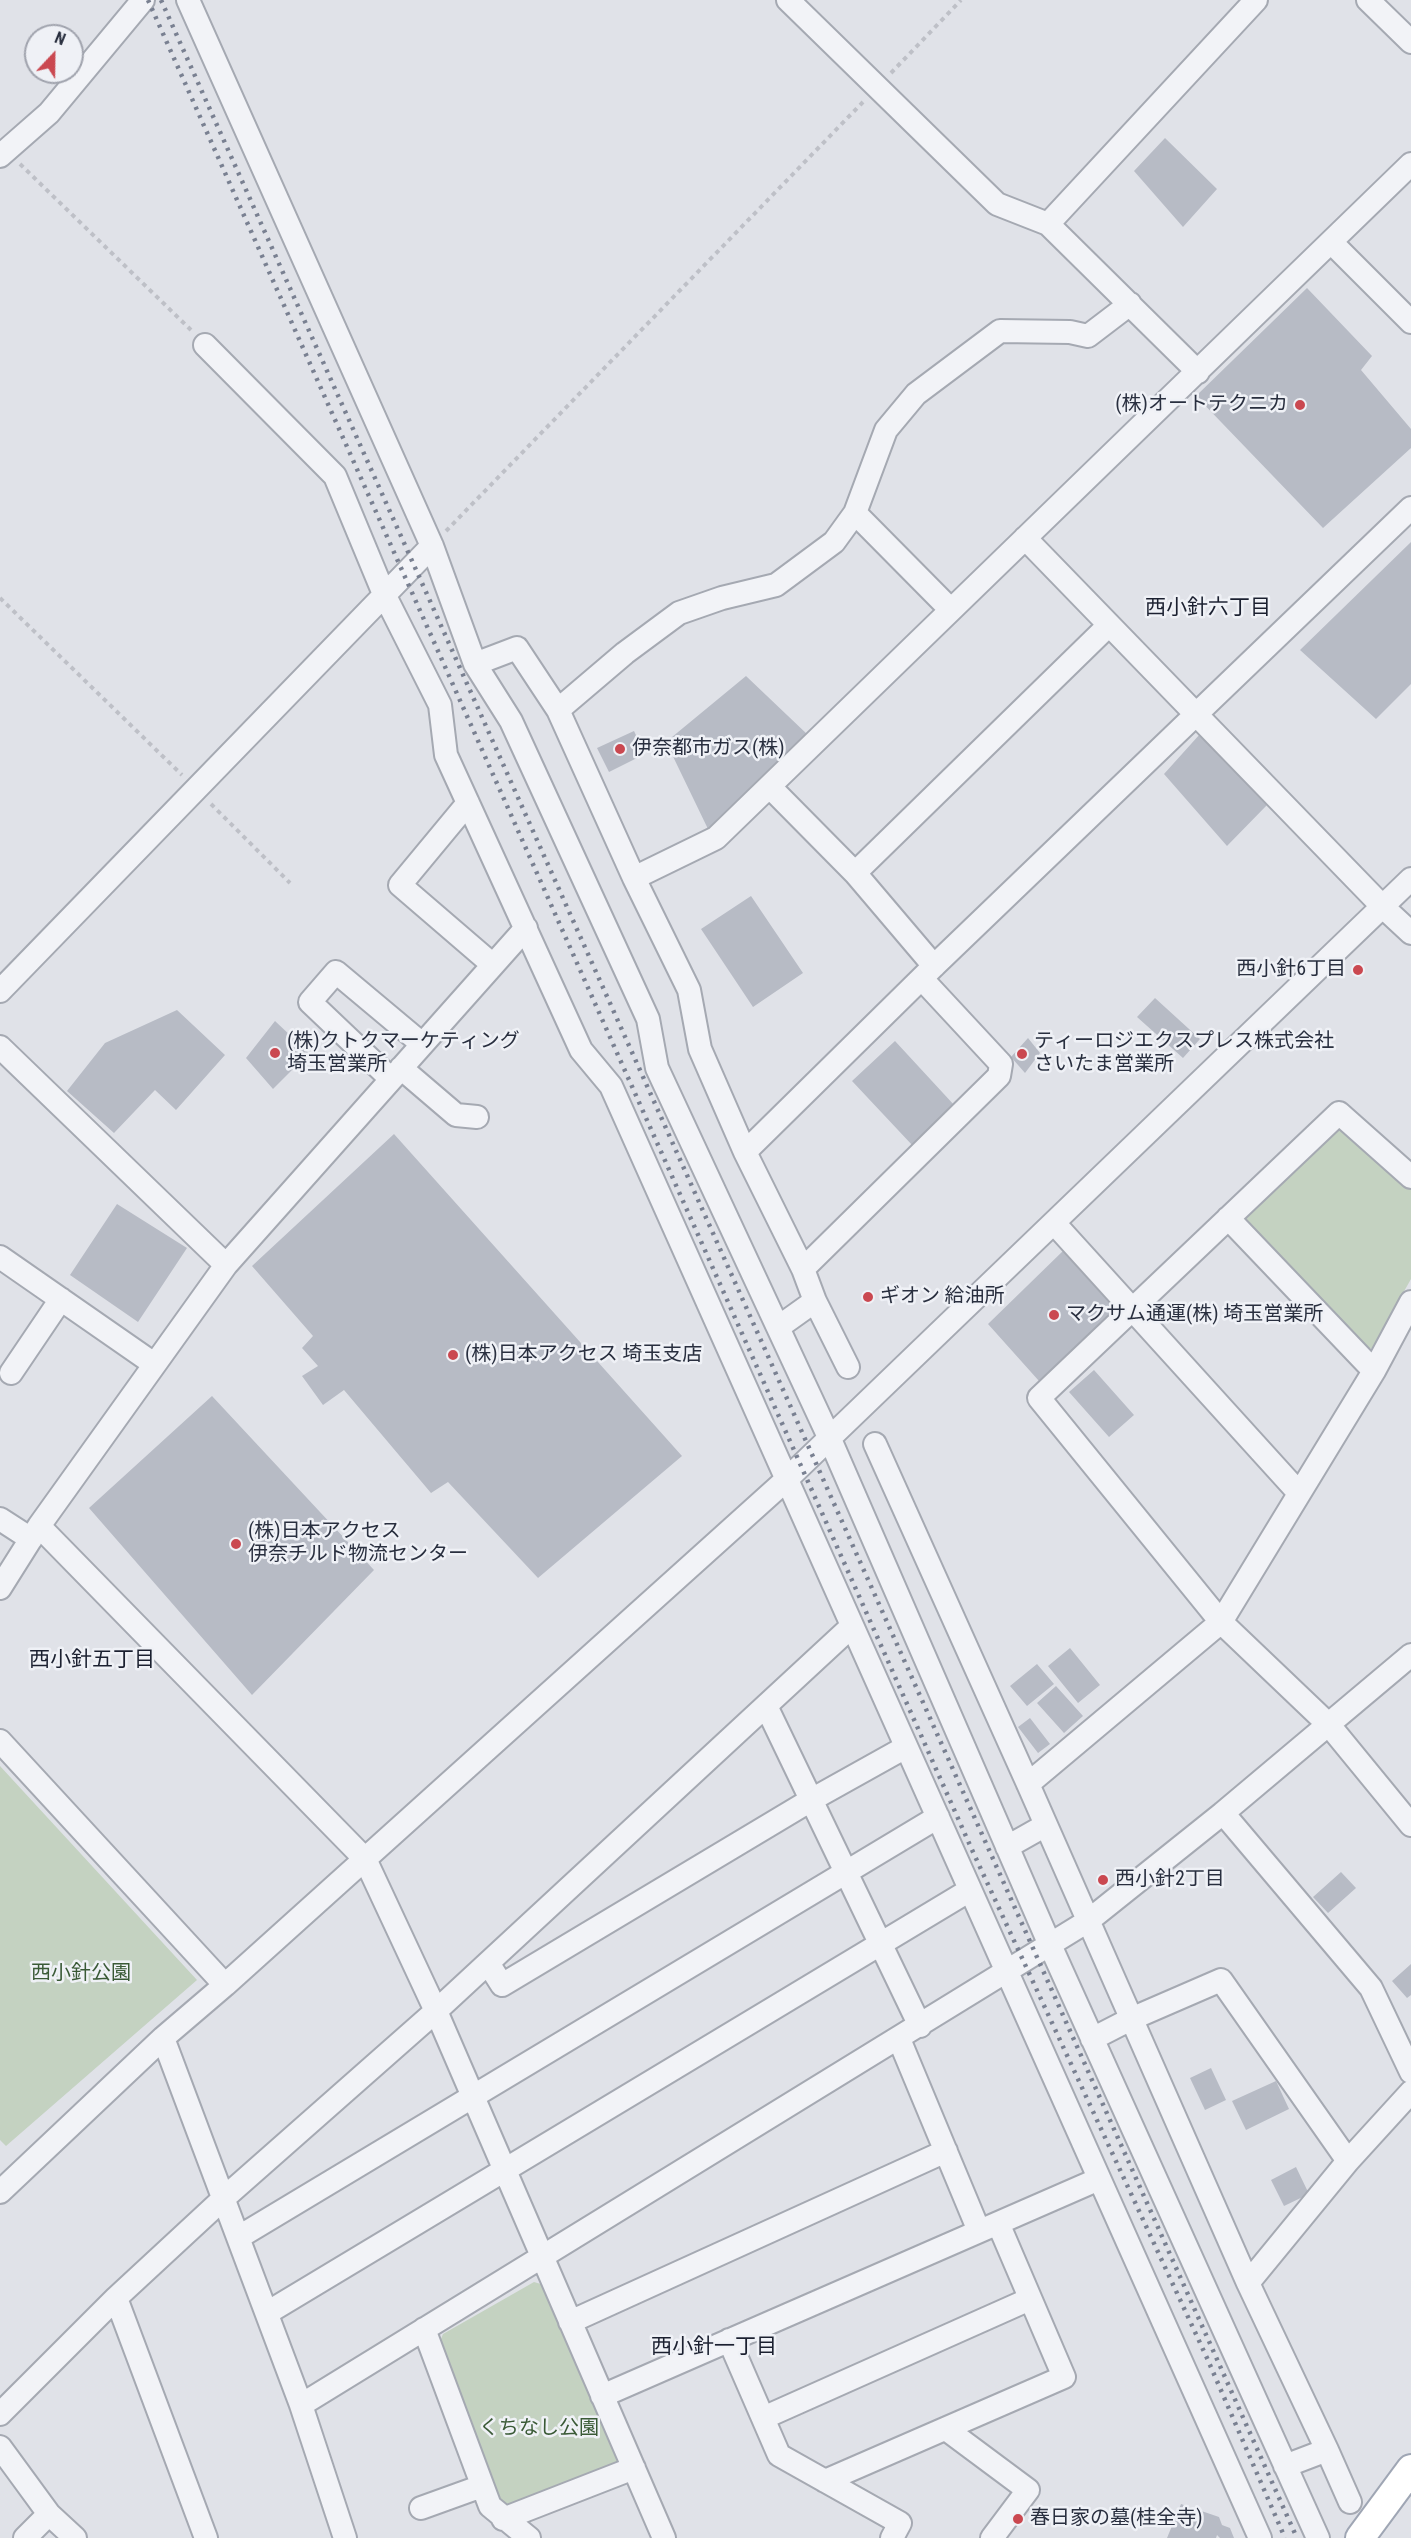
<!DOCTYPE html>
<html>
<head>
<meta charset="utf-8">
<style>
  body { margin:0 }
  #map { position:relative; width:1411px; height:2538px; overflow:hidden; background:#e0e2e8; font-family:"Roboto Condensed",sans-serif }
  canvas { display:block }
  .north { position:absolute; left:24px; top:24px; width:60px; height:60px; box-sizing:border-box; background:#eff1f6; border:2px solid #a0a3ad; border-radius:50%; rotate:22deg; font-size:16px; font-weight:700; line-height:24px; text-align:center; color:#292f3f }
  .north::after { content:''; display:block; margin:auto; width:21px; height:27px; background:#ca4850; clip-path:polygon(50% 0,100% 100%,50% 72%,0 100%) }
</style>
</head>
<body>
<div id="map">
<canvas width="1411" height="2538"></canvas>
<div class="north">N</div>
</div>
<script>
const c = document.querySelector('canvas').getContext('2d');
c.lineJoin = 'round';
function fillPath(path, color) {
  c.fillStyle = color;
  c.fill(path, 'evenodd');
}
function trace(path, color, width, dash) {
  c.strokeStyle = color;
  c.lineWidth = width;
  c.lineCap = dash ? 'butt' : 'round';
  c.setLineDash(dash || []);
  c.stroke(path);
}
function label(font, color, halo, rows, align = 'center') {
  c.font = font + ' "Roboto Condensed","Noto Sans JP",sans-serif';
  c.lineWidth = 5;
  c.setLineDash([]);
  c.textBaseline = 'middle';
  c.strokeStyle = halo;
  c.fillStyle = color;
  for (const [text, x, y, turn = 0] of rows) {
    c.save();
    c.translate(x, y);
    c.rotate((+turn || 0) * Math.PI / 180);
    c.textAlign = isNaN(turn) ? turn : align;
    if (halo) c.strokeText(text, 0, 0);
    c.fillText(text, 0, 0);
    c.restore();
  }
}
const green = new Path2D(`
  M 1335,1126 L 1347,1126 L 1411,1188 L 1411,1279 L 1372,1348 L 1364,1351 L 1244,1225 L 1246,1212 Z
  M 0,1766 L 197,1980 L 6,2146 L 0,2140 Z
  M 534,2282 L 544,2285 L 619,2462 L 616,2468 L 509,2505 L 501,2501 L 439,2344 L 443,2334 Z`);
const building = new Path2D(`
  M 1165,138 L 1217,189 L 1183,227 L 1134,171 Z
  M 1307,288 L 1372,356 L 1361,370 L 1411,429 L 1411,448 L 1323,528 L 1196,396 Z
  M 1411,542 L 1411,684 L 1376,719 L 1300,650 Z
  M 746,676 L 808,735 L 708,829 L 666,742 Z
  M 634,731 L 645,754 L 609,772 L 597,748 Z
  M 1200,734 L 1267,805 L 1227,846 L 1164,774 Z
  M 751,896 L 803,973 L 753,1007 L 701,929 Z
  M 1155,998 L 1200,1039 L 1183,1058 L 1137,1017 Z
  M 177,1010 L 225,1055 L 176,1110 L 155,1090 L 114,1133 L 67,1091 L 105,1043 Z
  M 275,1021 L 309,1053 L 273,1089 L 246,1058 Z
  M 1028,1038 L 1040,1053 L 1025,1073 L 1011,1057 Z
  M 895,1041 L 955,1106 L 913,1146 L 852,1081 Z
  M 394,1134 L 682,1456 L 538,1578 L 448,1482 L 431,1493 L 344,1390 L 323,1405 L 302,1376 L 318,1366 L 302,1348 L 313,1336 L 252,1266 Z
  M 117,1204 L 187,1248 L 138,1322 L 70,1275 Z
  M 1065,1249 L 1116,1308 L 1039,1381 L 988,1324 Z
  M 1094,1370 L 1134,1415 L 1109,1437 L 1069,1392 Z
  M 212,1396 L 374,1570 L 252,1695 L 89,1508 Z
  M 1070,1648 L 1100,1685 L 1078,1703 L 1048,1666 Z
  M 1037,1664 L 1054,1684 L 1027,1706 L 1010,1686 Z
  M 1056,1686 L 1083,1716 L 1064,1733 L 1037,1703 Z
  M 1030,1718 L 1050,1744 L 1038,1753 L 1018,1727 Z
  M 1341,1872 L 1356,1888 L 1328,1913 L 1313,1897 Z
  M 1411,1964 L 1411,1995 L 1407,1998 L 1392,1981 Z
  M 1211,2068 L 1226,2100 L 1205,2110 L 1190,2078 Z
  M 1276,2081 L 1289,2109 L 1246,2130 L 1232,2101 Z
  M 1296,2167 L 1309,2194 L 1284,2206 L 1271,2180 Z
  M 1181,2504 L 1219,2517 L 1222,2525 L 1230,2528 L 1234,2538 L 1220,2538 L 1217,2535 L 1216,2538 L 1167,2538 Z`);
const path = new Path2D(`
  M 891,73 L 961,0
  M 20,164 L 191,330
  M 446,531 L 863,102
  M 0,598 L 182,775
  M 211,804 L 290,883`);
const minor = new Path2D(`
  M 188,0 L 432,546 L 475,664 L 511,721 L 648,1019 L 657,1068 L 829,1437 L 1050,1945 L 1318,2538
  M 788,0 L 997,204 L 1048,224 L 1198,372
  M 1368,0 L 1411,42
  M 0,156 L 49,113 L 143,0
  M 1048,224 L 1256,0
  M 1331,242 L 1411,322
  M 205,345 L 335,476 L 384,594 L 440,705 L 446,755 L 581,1050 L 611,1086 L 1260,2538
  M 855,513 L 950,609
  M 1025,538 L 1383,907 L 1411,933
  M 475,664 L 517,648 L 558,710 L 634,878 L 689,990 L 700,1049 L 745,1152 L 803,1269 L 815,1301 L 780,1326
  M 558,710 L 625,653 L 679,613 L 722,598 L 776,585 L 834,542 L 855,513 L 886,430 L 916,394 L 1000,331 L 1070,332 L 1088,336 L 1130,304
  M 770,787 L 855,873 L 934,966
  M 468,803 L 400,885 L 493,965
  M 855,873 L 1109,625
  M 634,878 L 716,838 L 1411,164
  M 0,991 L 432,546
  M 0,1047 L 226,1265
  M 401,1068 L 456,1115 L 477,1117
  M 391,1079 L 310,1002 L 336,972 L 422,1044
  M 745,1152 L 934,966 L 1411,508
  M 1411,1177 L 1339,1113 L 1039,1398 L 1221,1622 L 1329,1725 L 1411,1825
  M 1228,1218 L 1374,1371
  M 1054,1223 L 1299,1493
  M 0,1257 L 154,1364
  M 803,1269 L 999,1076 L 1001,1064 L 922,979
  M 815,1301 L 848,1367
  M 11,1373 L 61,1299
  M 875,1444 L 1028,1784 L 1248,2283 L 1327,2450 L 1285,2466
  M 0,1519 L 31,1539
  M 39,1526 L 365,1859 L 436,2011 L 664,2538
  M 0,1588 L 39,1526 L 226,1265 L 526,928
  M 766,1706 L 920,2026
  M 0,1741 L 225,1985
  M 1028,1784 L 1221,1622 L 1374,1371 L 1411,1302
  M 1223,1813 L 1371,1988 L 1411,2072
  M 1007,1847 L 1046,1825
  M 488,1963 L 502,1985 L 811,1800 L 906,1747
  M 163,2038 L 301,2405 L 345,2538
  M 899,2039 L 979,2231
  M 1092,2039 L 1131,2019 L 1221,1980 L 1348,2161
  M 0,2192 L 163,2038 L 225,1985 L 786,1480 L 1411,879
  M 239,2237 L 938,1817
  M 1248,2283 L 1348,2161 L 1411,2092
  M 116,2298 L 206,2538
  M 267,2313 L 970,1890
  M 570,2322 L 946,2151
  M 424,2329 L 490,2506 L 529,2538
  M 729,2340 L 779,2455 L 900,2523 L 892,2538
  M 602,2396 L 1099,2179
  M 301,2405 L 1088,1921 L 1223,1813 L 1411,1655
  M 0,2414 L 116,2298 L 224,2198 L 436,2011 L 852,1626
  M 763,2418 L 1030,2299
  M 946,2429 L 1028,2490 L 992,2538
  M 0,2447 L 49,2514 L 75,2538
  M 1327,2450 L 1350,2502
  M 825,2481 L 1064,2377 L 998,2223
  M 421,2508 L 482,2486
  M 503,2519 L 634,2468
  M 25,2538 L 49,2514`);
const major = new Path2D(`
  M 1360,2538 L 1411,2469`);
const rail = new Path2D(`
  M 148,0 L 973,1852 L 1207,2358 L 1285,2538
  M 161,0 L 1297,2538`);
const markers = [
  [1300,405,6,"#ca4850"],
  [620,749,6,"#ca4850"],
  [1358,970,6,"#ca4850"],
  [275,1053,6,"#ca4850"],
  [1022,1054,6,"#ca4850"],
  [868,1297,6,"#ca4850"],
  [1054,1315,6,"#ca4850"],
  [453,1355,6,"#ca4850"],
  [236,1544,6,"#ca4850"],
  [1103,1880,6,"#ca4850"],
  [1018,2519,6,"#ca4850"]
];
const poiNames = [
  ["(株)オートテクニカ",1288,405,"right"],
  ["伊奈都市ガス(株)",632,749],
  ["西小針6丁目",1346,970,"right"],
  ["(株)クトクマーケティング",287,1042],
  ["埼玉営業所",287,1065],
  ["ティーロジエクスプレス株式会社",1034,1042],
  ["さいたま営業所",1034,1065],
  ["ギオン 給油所",880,1297],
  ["マクサム通運(株) 埼玉営業所",1066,1315],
  ["(株)日本アクセス 埼玉支店",465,1355],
  ["(株)日本アクセス",248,1532],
  ["伊奈チルド物流センター",248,1555],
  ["西小針2丁目",1115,1880],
  ["春日家の墓(桂全寺)",1030,2519]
];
const parkNames = [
  ["西小針公園",81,1974],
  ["くちなし公園",539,2429]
];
const neighbourhoodNames = [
  ["西小針六丁目",1208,609],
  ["西小針五丁目",92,1661],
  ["西小針一丁目",714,2348]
];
fillPath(green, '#c4d2c1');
fillPath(building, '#b7bbc5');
trace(minor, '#a5a9b2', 26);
trace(major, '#9fa6b4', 32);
trace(path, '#bec0c7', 4, [4.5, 4.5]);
trace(minor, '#f2f3f7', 22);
trace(major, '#fff', 28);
trace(rail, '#798091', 4.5, [3, 6]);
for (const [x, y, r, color] of markers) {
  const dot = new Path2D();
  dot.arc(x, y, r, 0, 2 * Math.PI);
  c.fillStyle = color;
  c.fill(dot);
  trace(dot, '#eff1f6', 2);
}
label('20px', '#292f3f', '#eff1f6', poiNames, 'left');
label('20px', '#3a5a36', '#eff1f6', parkNames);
label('21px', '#1b2030', '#eff1f6', neighbourhoodNames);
</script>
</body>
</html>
